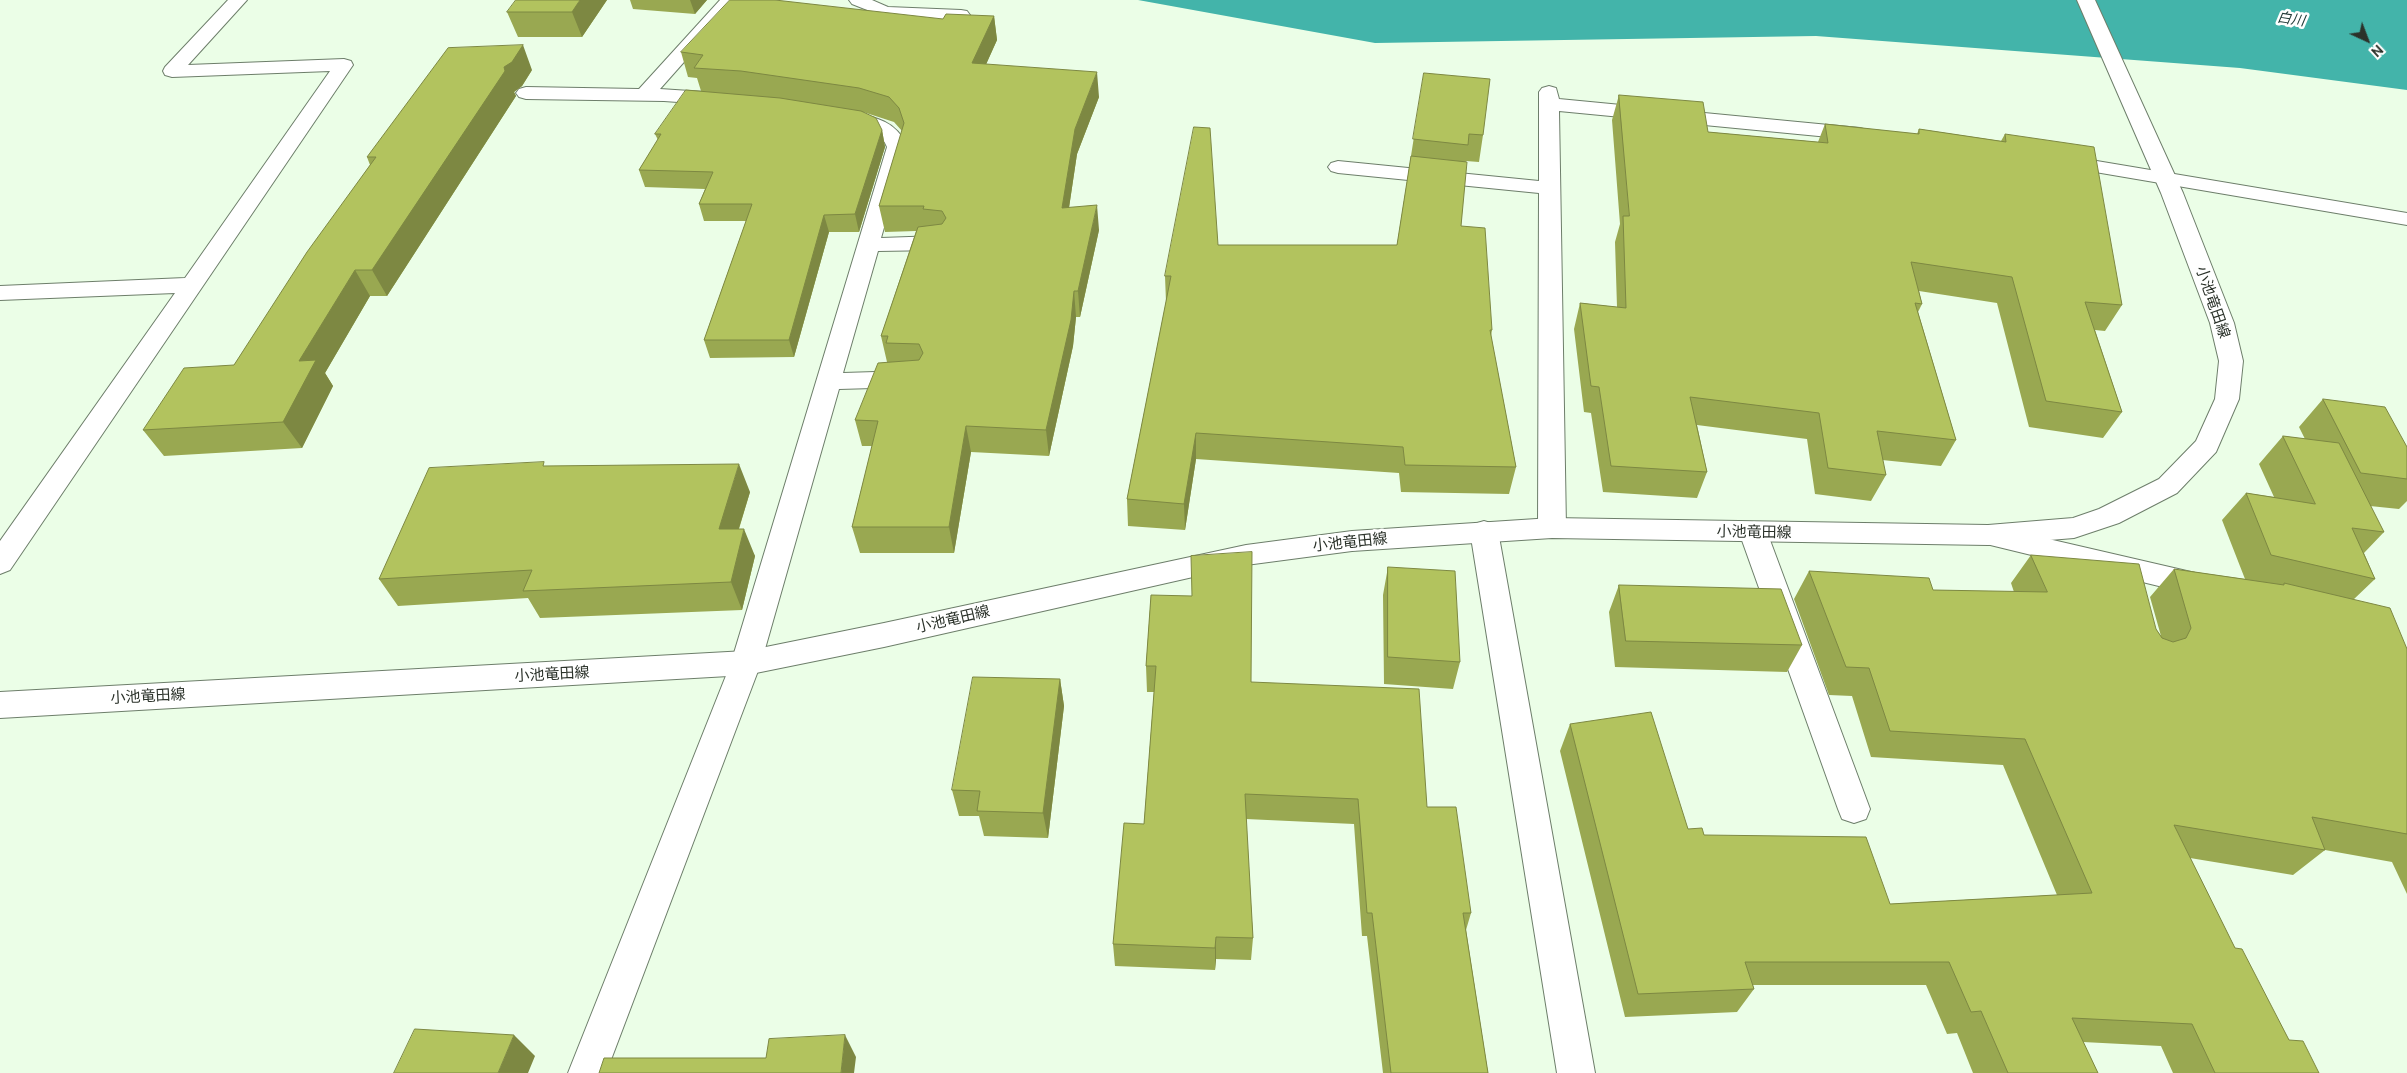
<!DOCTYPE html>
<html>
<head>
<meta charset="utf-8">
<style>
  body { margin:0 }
  #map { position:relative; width:2407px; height:1073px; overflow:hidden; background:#ebfee7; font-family:Ubuntu,sans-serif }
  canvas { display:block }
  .north { position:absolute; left:2342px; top:15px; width:50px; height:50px; -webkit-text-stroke:4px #fff; paint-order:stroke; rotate:137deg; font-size:14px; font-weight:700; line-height:20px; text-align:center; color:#2b322a }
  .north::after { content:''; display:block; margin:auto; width:18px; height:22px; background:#2b322a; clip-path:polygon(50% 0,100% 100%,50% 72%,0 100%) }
</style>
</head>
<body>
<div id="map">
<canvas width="2407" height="1073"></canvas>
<div class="north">N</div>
</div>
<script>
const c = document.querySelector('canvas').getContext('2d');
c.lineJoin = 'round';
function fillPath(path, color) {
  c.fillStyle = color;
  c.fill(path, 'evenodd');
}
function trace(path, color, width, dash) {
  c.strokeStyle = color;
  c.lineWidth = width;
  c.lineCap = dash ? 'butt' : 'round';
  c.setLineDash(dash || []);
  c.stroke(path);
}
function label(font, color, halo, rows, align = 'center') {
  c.font = font + ' Ubuntu,"Noto Sans JP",sans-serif';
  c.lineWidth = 5;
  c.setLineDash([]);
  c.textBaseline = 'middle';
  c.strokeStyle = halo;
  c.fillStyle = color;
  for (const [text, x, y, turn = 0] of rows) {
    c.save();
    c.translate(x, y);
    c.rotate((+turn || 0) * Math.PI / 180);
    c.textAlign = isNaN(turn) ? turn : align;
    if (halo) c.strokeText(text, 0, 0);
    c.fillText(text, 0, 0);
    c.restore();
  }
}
const water = new Path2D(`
  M 1138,0 L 2407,0 L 2407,90 L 2240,68 L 1816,36 L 1375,43 Z`);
const minor = new Path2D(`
  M 228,0 L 247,0 L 188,65 L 344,59 L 351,61 L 353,65 L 10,570 L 0,574 L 0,541 L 175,293 L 0,300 L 0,286 L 185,278 L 330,71 L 172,77 L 165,75 L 163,71 L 165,67 Z
  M 720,0 L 739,0 L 660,89 L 720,93 L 727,95 L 730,99 L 727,103 L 720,105 L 664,101 L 526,99 L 519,97 L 516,93 L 519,89 L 526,87 L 639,89 Z
  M 849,0 L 872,0 L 888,7 L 961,10 L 967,11 L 970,15 L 967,19 L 961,20 L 885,17 L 852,4 Z
  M 1549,86 L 1556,88 L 1559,99 L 1860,128 L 1867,130 L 1870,134 L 1867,138 L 1860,140 L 1559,111 L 1566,528 L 1562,535 L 1552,538 L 1542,535 L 1538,528 L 1539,193 L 1338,173 L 1331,171 L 1328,167 L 1331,163 L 1338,161 L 1539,181 L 1539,92 L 1542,88 Z
  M 844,111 C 870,116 897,119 907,147 L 881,238 L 938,236 L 946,238 L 949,243 L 946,248 L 938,250 L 878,251 L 843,373 L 908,371 L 917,373 L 920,379 L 917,385 L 908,387 L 839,389 L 761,663 L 606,1073 L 568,1073 L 731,663 L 887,147 C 879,126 856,126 837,121 L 834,117 L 837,113 Z
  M 2061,155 L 2407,213 L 2407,225 L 2054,165 L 2051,161 L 2054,157 Z
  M 1484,521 L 1494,524 L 1498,531 L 1595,1073 L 1557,1073 L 1470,531 L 1474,524 Z
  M 1753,522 L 1763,525 L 1767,532 L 1870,809 L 1866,819 L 1854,823 L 1842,819 L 1838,809 L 1739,532 L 1743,525 Z
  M 1988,525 L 2204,575 L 2214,578 L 2218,586 L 2214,594 L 2204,597 L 1978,542 L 1974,535 L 1978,528 Z`);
const secondary = new Path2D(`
  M 2077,0 L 2095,0 L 2183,193 L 2234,323 L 2243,361 L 2239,399 L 2216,452 L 2177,493 L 2119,523 L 2074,538 L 1988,545 L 1552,538 L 1352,551 L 1246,565 L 884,647 L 746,675 L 0,718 L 0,692 L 746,651 L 884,623 L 1246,545 L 1352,531 L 1552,518 L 1988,525 L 2073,518 L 2099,509 L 2159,479 L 2196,441 L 2215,399 L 2219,361 L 2210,323 L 2161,193 Z`);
const wall = new Path2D(`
  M 607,0 L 582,37 L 518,37 L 507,12 Z
  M 630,0 L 707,0 L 695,14 L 633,9 Z
  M 994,16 L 997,40 L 986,64 L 1099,97 L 1077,154 L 1069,208 L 1099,230 L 1080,317 L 1076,317 L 1073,346 L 1049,456 L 971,452 L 954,553 L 860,553 L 852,527 L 872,446 L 862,446 L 855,420 L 887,362 L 881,336 L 916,231 L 885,232 L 879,206 L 902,131 L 894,122 L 863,112 L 882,130 L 885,147 L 859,232 L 829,232 L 794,357 L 710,358 L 704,340 L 746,221 L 704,221 L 699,204 L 705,189 L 645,187 L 639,170 L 658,140 L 655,134 L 701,91 L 697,78 L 688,77 L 681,52 L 943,19 Z
  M 532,70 L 522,86 L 514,92 L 516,96 L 387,296 L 370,296 L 325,373 L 333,386 L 302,448 L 164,456 L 143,430 L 234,365 L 370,165 L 367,157 Z
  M 1424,73 L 1483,135 L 1479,162 L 1466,161 L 1461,226 L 1492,330 L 1491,336 L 1516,467 L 1509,494 L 1401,492 L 1399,473 L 1196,459 L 1185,530 L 1128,526 L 1127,499 L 1166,302 L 1165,276 L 1218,245 L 1397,245 Z
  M 1619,95 L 1708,132 L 1818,142 L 1825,124 L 1917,134 L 1919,129 L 2001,141 L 2005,134 L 2122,305 L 2105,331 L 2095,330 L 2122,412 L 2103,438 L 2029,427 L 1997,303 L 1919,291 L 1922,304 L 1918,312 L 1956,440 L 1941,466 L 1882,460 L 1886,475 L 1871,501 L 1815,494 L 1807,439 L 1697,425 L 1707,472 L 1697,498 L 1603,492 L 1591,413 L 1584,412 L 1574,329 L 1580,303 L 1617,307 L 1615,242 L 1620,224 L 1612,120 Z
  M 2323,399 L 2407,447 L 2407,501 L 2399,509 L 2370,506 L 2384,532 L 2364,553 L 2375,579 L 2353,600 L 2407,649 L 2407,894 L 2392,862 L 2325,850 L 2293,875 L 2190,858 L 2235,948 L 2289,1040 L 2319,1073 L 2173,1073 L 2161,1046 L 2083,1042 L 2098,1073 L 1973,1073 L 1957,1033 L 1947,1034 L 1926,985 L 1753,985 L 1754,989 L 1737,1012 L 1625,1017 L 1560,751 L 1570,724 L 1688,829 L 1890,904 L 2057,895 L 2003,765 L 1871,757 L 1852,696 L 1829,695 L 1794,599 L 1809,571 L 1933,590 L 2014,592 L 2011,583 L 2031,555 L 2156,629 L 2161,636 L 2150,597 L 2174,569 L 2245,579 L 2222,520 L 2246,493 L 2274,497 L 2259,464 L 2283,436 L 2305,439 L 2299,427 Z
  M 547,466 L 750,492 L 739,529 L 755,556 L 742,610 L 540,618 L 528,598 L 398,606 L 379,579 Z
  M 1388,567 L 1460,662 L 1453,689 L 1384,684 L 1383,595 Z
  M 1619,585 L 1802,645 L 1787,672 L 1615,667 L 1609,612 Z
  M 1151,595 L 1251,682 L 1427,807 L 1471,913 L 1466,930 L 1488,1073 L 1383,1073 L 1367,936 L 1362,936 L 1354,824 L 1246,819 L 1253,938 L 1251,960 L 1216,959 L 1215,970 L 1115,966 L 1113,944 L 1144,824 L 1154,692 L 1147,692 L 1146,666 Z
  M 1060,679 L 1064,706 L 1048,838 L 984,836 L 979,816 L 959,816 L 952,790 Z`);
const shadedWall = new Path2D(`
  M 580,0 L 607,0 L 582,37 L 572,12 Z
  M 690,0 L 707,0 L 695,14 Z
  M 994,16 L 997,40 L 976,87 L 972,63 Z
  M 523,45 L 532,70 L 522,86 L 514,92 L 516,96 L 387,296 L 372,270 L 504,67 Z
  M 1097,72 L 1099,97 L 1077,154 L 1065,234 L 1062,208 L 1075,129 Z
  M 882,130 L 885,147 L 859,232 L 855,214 Z
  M 1097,205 L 1099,230 L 1080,317 L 1078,291 Z
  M 824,215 L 829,232 L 794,357 L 789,340 Z
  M 355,270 L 370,296 L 325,373 L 333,386 L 302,448 L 283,422 L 299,361 Z
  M 1074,291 L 1076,317 L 1073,346 L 1049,456 L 1046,430 Z
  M 966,426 L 971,452 L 954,553 L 949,527 Z
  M 1196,433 L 1196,459 L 1185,530 L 1184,504 Z
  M 739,464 L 750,492 L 730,557 L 719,529 Z
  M 744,529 L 755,556 L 742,610 L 731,582 Z
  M 1060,679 L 1064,706 L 1048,838 L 1043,813 Z
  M 1216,937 L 1216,959 L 1215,970 L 1215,948 Z
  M 514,1035 L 535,1056 L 528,1073 L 498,1073 Z
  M 845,1035 L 856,1057 L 854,1073 L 841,1073 Z`);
const building = new Path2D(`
  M 516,0 L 580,0 L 572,12 L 507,12 Z
  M 730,0 L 775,0 L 943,19 L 946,14 L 994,16 L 972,63 L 1097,72 L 1075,129 L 1062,208 L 1097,205 L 1078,291 L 1074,291 L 1071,320 L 1046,430 L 966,426 L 949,527 L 852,527 L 878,421 L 855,420 L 878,363 L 919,360 L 923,353 L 919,344 L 886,343 L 888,336 L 881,336 L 918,227 L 942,224 L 946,218 L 942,211 L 923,209 L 924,206 L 879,206 L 904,123 L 899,108 L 889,97 L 859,88 L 741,71 L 694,68 L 703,55 L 681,52 Z
  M 523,45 L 512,62 L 504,67 L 505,71 L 372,270 L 355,270 L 299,361 L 316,360 L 283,422 L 143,430 L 184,368 L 234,365 L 307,252 L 376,157 L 367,157 L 448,48 Z
  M 1424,73 L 1490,79 L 1483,135 L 1469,134 L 1468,145 L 1413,139 Z
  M 686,90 L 780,98 L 861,111 L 876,118 L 882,130 L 855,214 L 824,215 L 789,340 L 704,340 L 752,204 L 699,204 L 713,172 L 639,170 L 661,134 L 655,134 Z
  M 1619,95 L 1703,102 L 1708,132 L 1828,143 L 1825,124 L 1919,134 L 1919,129 L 2006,142 L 2005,134 L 2094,147 L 2122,305 L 2085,302 L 2122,412 L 2046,401 L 2012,277 L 1911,262 L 1922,304 L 1915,303 L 1956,440 L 1877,431 L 1886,475 L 1828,468 L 1819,413 L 1690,397 L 1707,472 L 1611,466 L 1599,387 L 1591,386 L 1580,303 L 1626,308 L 1623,216 L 1629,216 Z
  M 1194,127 L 1210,128 L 1218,245 L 1397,245 L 1411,156 L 1467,162 L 1461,226 L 1485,228 L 1492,330 L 1490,330 L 1516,467 L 1405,465 L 1403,447 L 1196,433 L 1184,504 L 1127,499 L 1171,276 L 1165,276 Z
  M 2323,399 L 2385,407 L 2407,447 L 2407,479 L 2361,473 Z
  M 2283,436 L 2339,443 L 2384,532 L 2352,528 L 2375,579 L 2271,555 L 2246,493 L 2315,504 Z
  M 544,462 L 543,466 L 739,464 L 719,529 L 744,529 L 731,582 L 523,591 L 532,570 L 379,579 L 429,468 Z
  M 1252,552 L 1251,682 L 1419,689 L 1427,807 L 1456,807 L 1471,913 L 1463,913 L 1488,1073 L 1391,1073 L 1372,913 L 1367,913 L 1358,799 L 1245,794 L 1253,938 L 1216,937 L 1215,948 L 1113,944 L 1124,823 L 1144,824 L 1156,666 L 1146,666 L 1151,595 L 1192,596 L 1191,556 Z
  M 2031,555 L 2139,564 L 2156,629 L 2162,638 L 2173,642 L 2186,638 L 2191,628 L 2174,569 L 2284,585 L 2284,583 L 2390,608 L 2407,649 L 2407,834 L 2312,817 L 2325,850 L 2174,825 L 2235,948 L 2242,949 L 2289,1040 L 2303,1041 L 2319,1073 L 2215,1073 L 2192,1024 L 2072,1018 L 2098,1073 L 2008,1073 L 1981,1011 L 1971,1012 L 1949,962 L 1745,962 L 1754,989 L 1638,994 L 1570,724 L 1651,712 L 1688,829 L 1702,828 L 1704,835 L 1866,837 L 1890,904 L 2092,893 L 2025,739 L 1890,731 L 1869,668 L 1846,667 L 1809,571 L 1929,578 L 1933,590 L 2047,592 Z
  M 1388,567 L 1455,571 L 1460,662 L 1388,657 Z
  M 1619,585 L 1781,589 L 1802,645 L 1626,641 Z
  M 973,677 L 1060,679 L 1043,813 L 977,811 L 980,791 L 952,790 Z
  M 415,1029 L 514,1035 L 498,1073 L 394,1073 Z
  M 845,1035 L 841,1073 L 599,1073 L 604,1058 L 766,1058 L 769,1039 Z`);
const farWaternames = [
  ["白川",2291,19,9]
];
const streetNames = [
  ["小池竜田線",2213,302,71],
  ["小池竜田線",1754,532,1],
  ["小池竜田線",1350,542,-6],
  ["小池竜田線",953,619,-13],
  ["小池竜田線",552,674,-3],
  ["小池竜田線",148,696,-3]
];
fillPath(water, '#43b4aa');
trace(minor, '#6d7e6a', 2);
trace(secondary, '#6d7e6a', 2);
fillPath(minor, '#fff');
fillPath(secondary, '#fff');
fillPath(wall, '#99a851');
fillPath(shadedWall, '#7d8842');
fillPath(building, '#b2c35e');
trace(building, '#7d8842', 1);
label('italic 14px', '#213a37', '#fff', farWaternames);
label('15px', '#2b322a', '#fff', streetNames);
</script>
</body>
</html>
